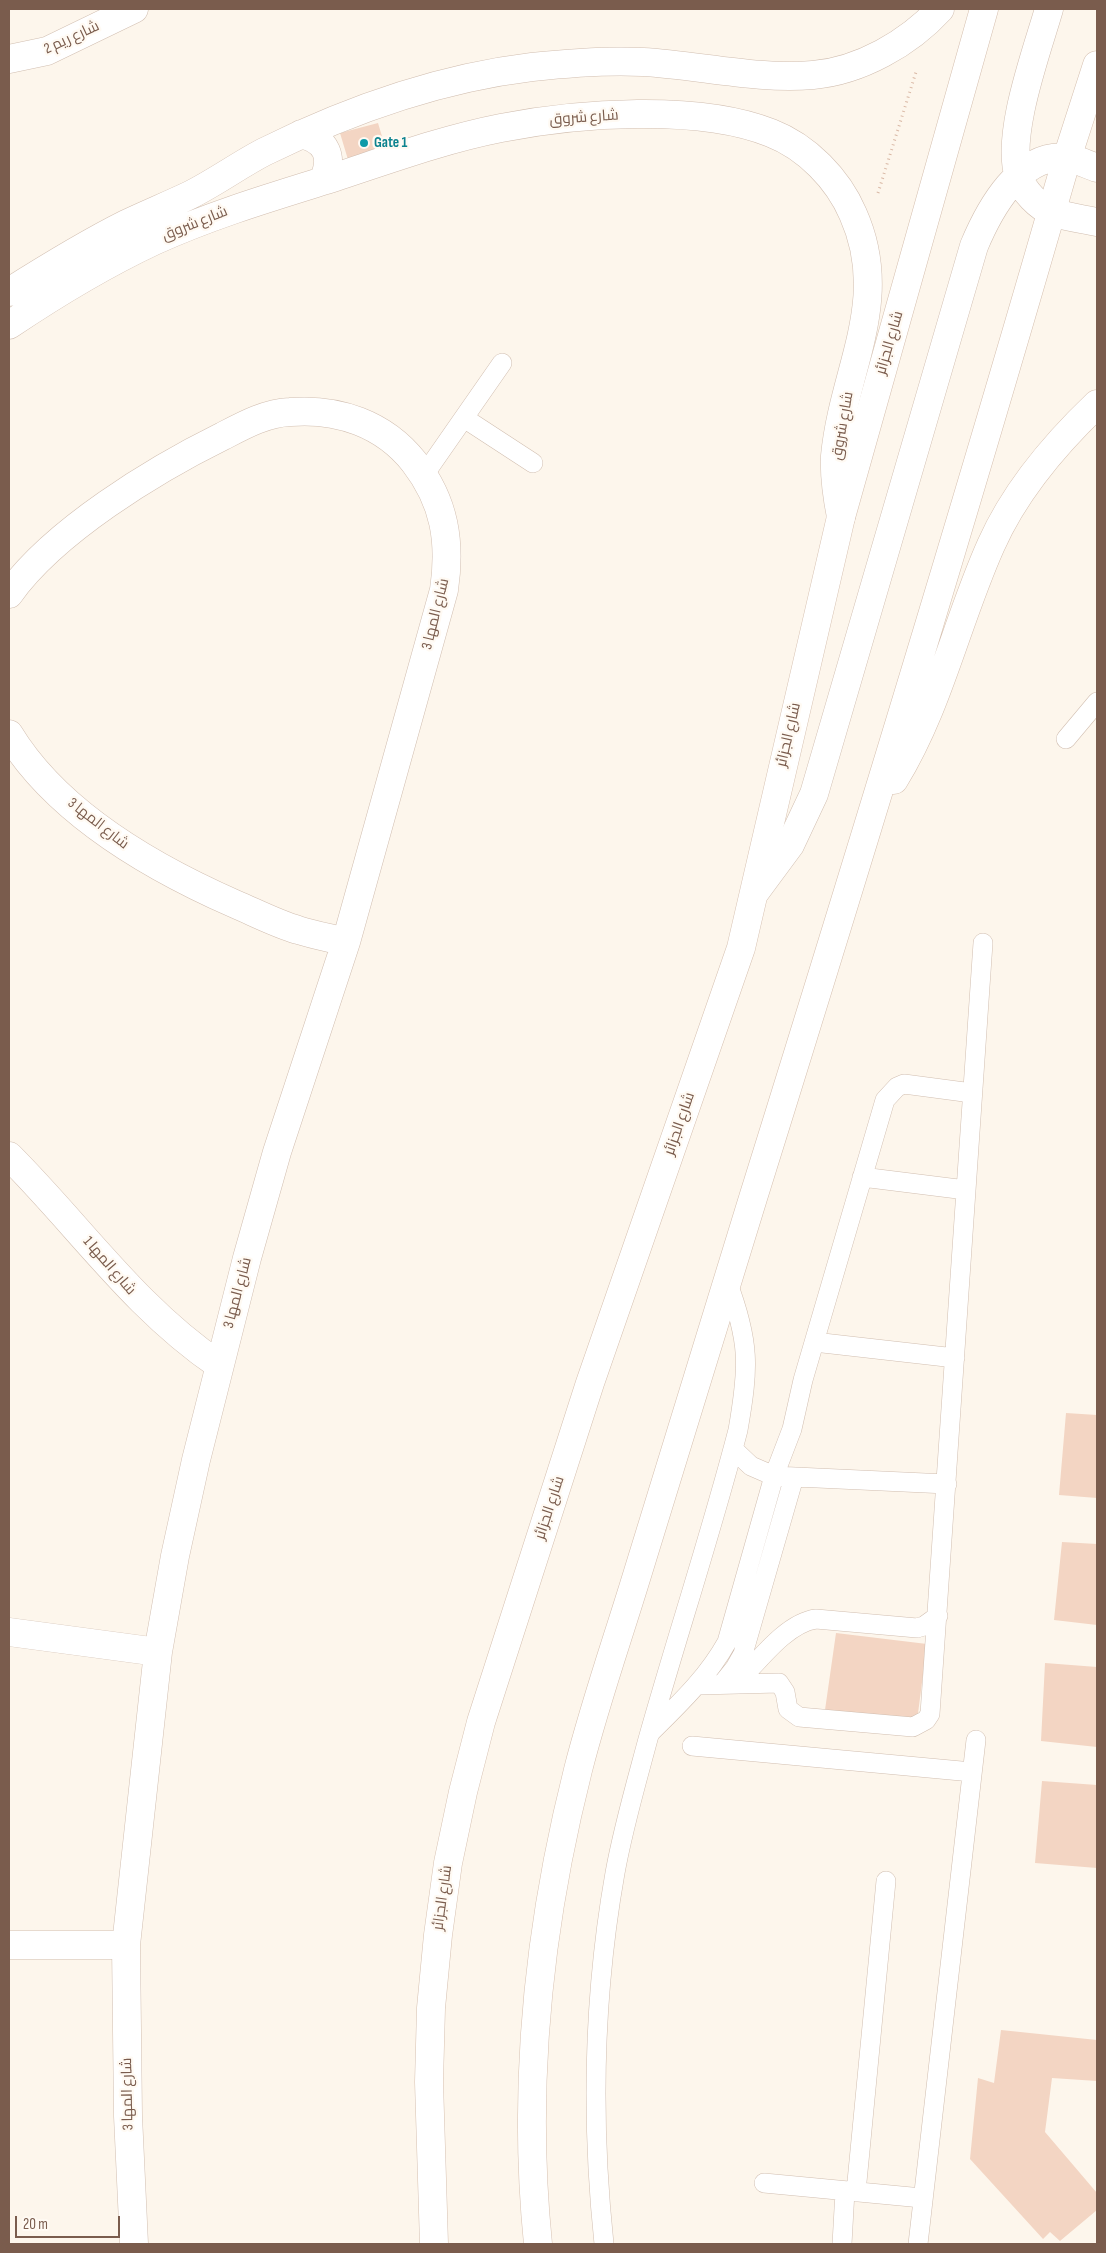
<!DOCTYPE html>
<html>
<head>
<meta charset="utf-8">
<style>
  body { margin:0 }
  #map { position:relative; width:1106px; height:2253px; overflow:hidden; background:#fdf6ec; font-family:"Sofia Sans Condensed",sans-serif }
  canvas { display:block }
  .frame { position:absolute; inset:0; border:10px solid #7a5c4d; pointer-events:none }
  .scale { position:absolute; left:15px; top:2216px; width:105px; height:22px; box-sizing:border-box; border:2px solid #7a5c4d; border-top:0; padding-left:6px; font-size:15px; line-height:18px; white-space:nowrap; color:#7a5c4d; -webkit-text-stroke:4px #fffaf3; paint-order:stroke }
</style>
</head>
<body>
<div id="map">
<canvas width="1106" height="2253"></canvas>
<div class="frame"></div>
<div class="scale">20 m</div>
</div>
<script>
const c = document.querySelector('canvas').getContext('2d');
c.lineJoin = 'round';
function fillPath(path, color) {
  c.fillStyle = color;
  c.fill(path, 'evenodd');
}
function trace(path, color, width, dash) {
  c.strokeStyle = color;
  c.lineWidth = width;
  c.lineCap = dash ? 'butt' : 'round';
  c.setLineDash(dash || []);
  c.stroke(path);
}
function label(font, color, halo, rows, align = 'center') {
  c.font = font + ' "Sofia Sans Condensed",Cairo,sans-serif';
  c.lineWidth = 4.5;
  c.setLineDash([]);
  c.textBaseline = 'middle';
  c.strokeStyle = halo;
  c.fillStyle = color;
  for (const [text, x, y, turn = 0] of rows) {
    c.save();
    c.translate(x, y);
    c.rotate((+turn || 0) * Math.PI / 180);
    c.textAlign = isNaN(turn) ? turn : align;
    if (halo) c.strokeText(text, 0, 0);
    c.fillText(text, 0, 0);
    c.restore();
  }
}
const building = new Path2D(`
  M 378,123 L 387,153 L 349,163 L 340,133 Z
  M 1066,1413 L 1097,1415 L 1097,1498 L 1059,1495 Z
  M 1062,1542 L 1097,1544 L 1097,1625 L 1054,1620 Z
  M 836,1633 L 927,1644 L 917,1721 L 825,1710 Z
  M 1045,1663 L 1097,1667 L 1097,1747 L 1041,1741 Z
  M 1042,1781 L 1097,1785 L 1097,1868 L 1035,1863 Z
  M 1001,2030 L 1097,2040 L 1097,2081 L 1052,2078 L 1045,2132 L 1097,2193 L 1097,2210 L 1060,2241 L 1050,2232 L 1043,2239 L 970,2159 L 978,2078 L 994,2083 Z`);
const path = new Path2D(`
  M 878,193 L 916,72`);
const service = new Path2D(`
  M 464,418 L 533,463
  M 424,475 L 502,363
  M 1066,739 L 1097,702
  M 862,1177 L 966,1190
  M 814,1342 L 955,1358
  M 733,1449 L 751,1466 L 774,1476 L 947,1484
  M 723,1683 L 735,1668 L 743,1654 L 794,1477
  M 737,1683 C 758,1662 786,1623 816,1619 L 917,1628 L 924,1626 L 938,1616
  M 699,1685 L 779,1683 L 785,1692 L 788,1709 L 799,1717 L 913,1727 L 926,1720 L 930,1714 L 983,943
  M 651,1732 C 679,1704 707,1678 727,1642 L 774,1476 L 792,1429 L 803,1380 L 885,1100 L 897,1087 L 904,1084 L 972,1093
  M 692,1746 L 972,1772
  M 764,2183 L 922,2198
  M 856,2192 L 886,1881
  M 604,2244 C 591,2120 593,1997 615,1873 C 623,1828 636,1784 648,1739 C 677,1636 711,1534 738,1430 C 749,1367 750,1342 727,1281
  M 842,2244 L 845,2191
  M 918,2244 L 976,1740`);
const minor = new Path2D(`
  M 9,59 L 47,51 L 134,9
  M 9,594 C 54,531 154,470 223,436 C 244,425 266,413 290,412 C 338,408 384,424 414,462 C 445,502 451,542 444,590 L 346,942 C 330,938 314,935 298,930 C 277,924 256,913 235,904 C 153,868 57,813 9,734
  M 9,1156 C 80,1227 135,1308 219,1365
  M 9,1632 L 158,1652
  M 9,1945 L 126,1945
  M 134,2244 L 128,2116 L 126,1945 L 158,1652 L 175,1556 L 196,1460 L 247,1258 L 277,1152 L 346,942`);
const tertiary = new Path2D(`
  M 1049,9 C 1037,51 1005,136 1019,177 C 1023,191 1039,207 1052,212 C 1066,217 1083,219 1097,222
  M 301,134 C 327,140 334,157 323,181
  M 9,292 C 47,268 86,244 126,224 C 147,214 169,205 190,195 C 216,182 239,165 264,152 C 347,111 440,78 532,67 C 569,63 606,60 643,62 C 698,65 758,80 813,75 C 860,71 909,43 940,9
  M 9,325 C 55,294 103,265 154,241 C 209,216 265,199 323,181 C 382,162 440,140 501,128 C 577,113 699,104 771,133 C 807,147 838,179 853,214 C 892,301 843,370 835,456 C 834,477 837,497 841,517
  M 756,891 L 790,845 L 814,794 L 974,246 C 989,210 1020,152 1067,158 C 1077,159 1088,165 1097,168`);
const secondary = new Path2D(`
  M 894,780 C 939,707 956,623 991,545 C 1015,491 1055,444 1097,404
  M 434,2244 L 429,2082 L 431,2008 L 438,1935 L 448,1863 L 463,1792 L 481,1722 L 590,1383 L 741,948 L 841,517 L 984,9
  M 538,2244 C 522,2086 539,1924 578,1770 C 595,1703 618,1638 638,1572 C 676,1448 714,1323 753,1198 C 861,852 967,506 1067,158 L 1097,65`);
const markers = [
  [364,143,5,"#0f9aa8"]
];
const streetNames = [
  ["شارع ريم 2",72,38,-25],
  ["شارع شروق",584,118,-4],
  ["شارع شروق",195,224,-22],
  ["شارع الجزائر",890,343,-74],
  ["شارع شروق",843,426,-80],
  ["شارع المها 3",436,614,-76],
  ["شارع الجزائر",789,735,-77],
  ["شارع المها 3",98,824,38],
  ["شارع الجزائر",680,1124,-71],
  ["شارع المها 1",109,1266,49],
  ["شارع المها 3",238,1293,-75],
  ["شارع الجزائر",550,1508,-72],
  ["شارع الجزائر",443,1898,-82],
  ["شارع المها 3",128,2094,-91]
];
const cultureNames = [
  ["Gate 1",374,143]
];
fillPath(building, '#f3d5c3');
trace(service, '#d1beb0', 20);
trace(minor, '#d1beb0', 29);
trace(tertiary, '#d1beb0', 29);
trace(secondary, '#d6c0b0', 29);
trace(path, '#d9b8a5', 3, [1, 4]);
trace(service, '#fff', 19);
trace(minor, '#fff', 28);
trace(tertiary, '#fff', 28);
trace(secondary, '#fff', 28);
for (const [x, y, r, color] of markers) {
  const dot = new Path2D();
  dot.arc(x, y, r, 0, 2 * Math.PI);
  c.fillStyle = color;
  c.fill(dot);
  trace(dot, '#fffaf3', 2);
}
label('15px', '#7a5c4d', '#fffaf3', streetNames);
label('bold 15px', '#0d838f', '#fffaf3', cultureNames, 'left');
</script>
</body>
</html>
